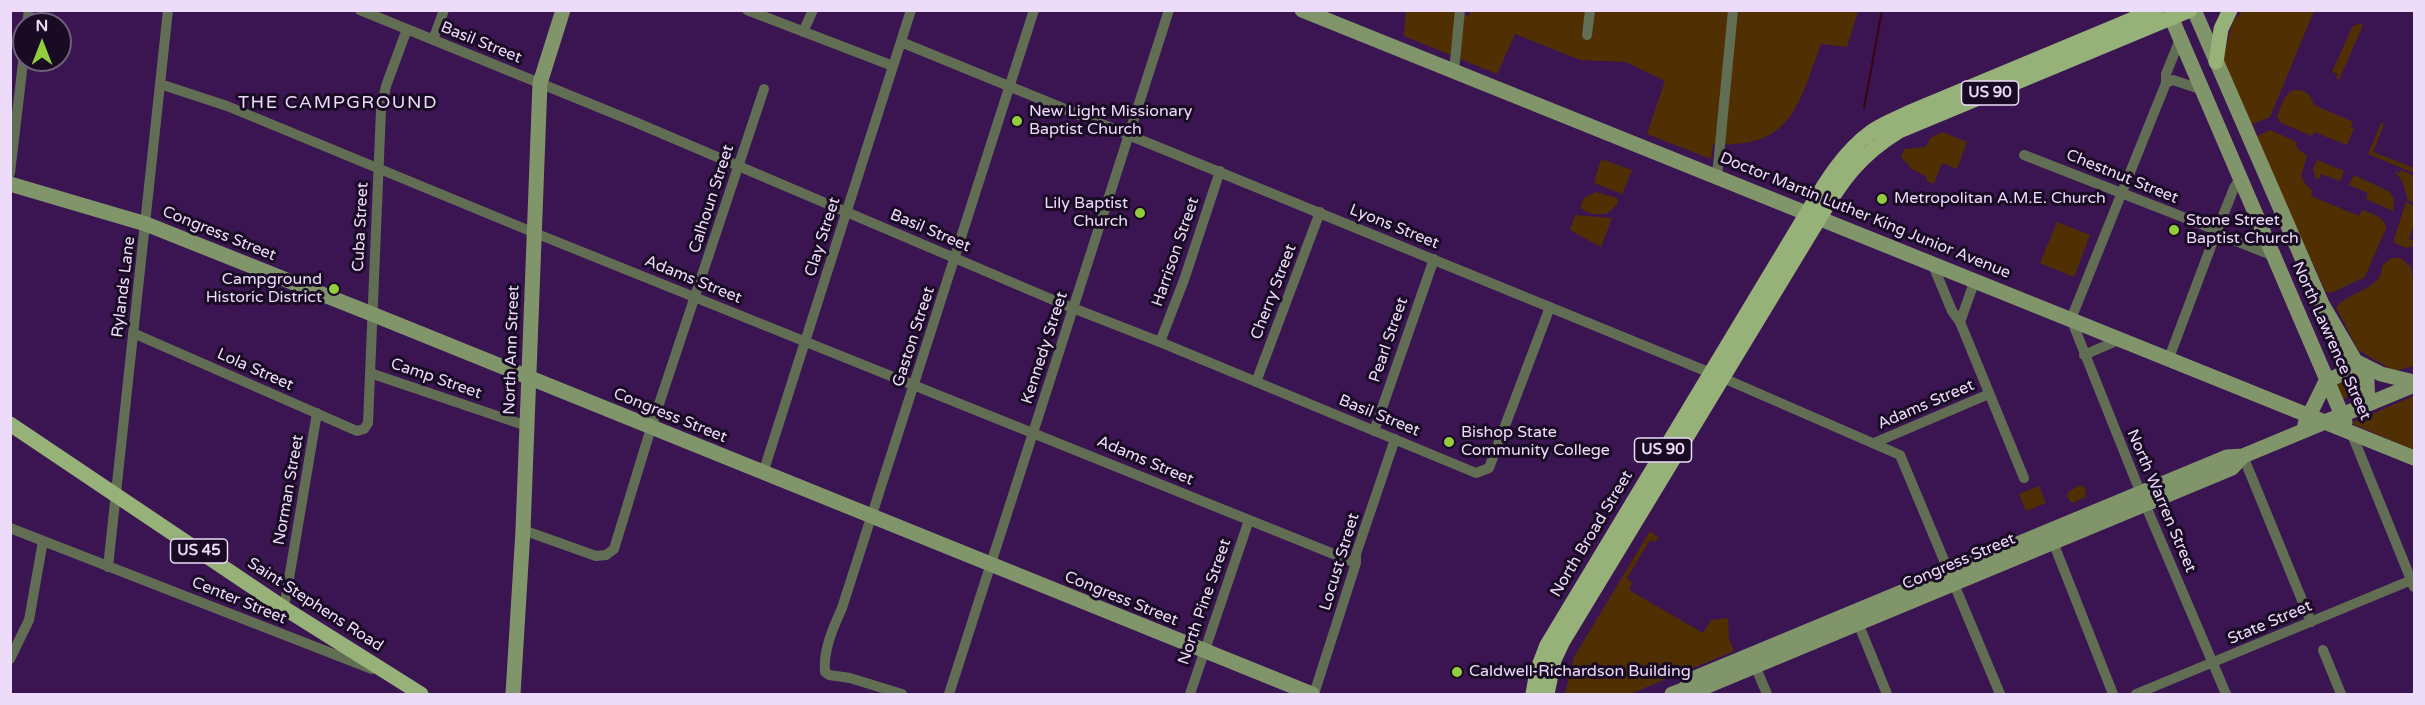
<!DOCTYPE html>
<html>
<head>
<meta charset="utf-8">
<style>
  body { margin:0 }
  #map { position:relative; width:2425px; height:705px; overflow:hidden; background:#3a1552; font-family:"Varela Round",sans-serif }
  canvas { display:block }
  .frame { position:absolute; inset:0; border:12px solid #ecdcfa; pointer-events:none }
  .north { position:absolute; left:12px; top:12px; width:60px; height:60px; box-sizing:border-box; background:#1a0b25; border:2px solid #6e5f7a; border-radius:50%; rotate:0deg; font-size:16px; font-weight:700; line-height:24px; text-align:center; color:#ecdcfa }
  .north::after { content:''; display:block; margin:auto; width:21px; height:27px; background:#93cc3d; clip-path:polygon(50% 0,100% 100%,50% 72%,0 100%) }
</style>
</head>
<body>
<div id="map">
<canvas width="2425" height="705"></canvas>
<div class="frame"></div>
<div class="north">N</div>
</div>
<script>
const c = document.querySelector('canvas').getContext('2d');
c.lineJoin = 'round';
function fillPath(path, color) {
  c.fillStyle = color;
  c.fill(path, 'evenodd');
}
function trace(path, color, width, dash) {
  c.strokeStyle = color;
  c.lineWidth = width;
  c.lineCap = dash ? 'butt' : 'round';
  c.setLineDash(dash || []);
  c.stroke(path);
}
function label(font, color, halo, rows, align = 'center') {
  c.font = font + ' "Varela Round",sans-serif';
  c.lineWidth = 6;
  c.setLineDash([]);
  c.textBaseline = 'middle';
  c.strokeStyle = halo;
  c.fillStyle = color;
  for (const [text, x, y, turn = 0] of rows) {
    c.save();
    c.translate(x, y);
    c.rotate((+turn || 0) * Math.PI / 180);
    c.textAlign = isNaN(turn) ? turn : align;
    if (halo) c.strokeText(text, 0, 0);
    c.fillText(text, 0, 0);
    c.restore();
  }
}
const green = new Path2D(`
  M 1470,10 L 1858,11 L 1847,47 L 1821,44 C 1798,106 1792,149 1713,144 L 1711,159 L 1647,134 L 1665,81 L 1626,62 L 1580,60 L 1515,34 L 1497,74 L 1404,36 L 1406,11 L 1450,11 L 1469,16 Z
  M 2243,11 L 2314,11 L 2270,117 L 2253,124 L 2248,120 L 2222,61 L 2233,21 Z
  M 2358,23 L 2363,25 L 2339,80 L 2336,78 L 2338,74 L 2332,72 L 2353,25 L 2357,26 Z
  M 2294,90 C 2307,90 2310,94 2314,105 L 2353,122 L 2351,127 L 2354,128 L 2347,145 L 2314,132 L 2312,136 L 2281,123 L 2277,116 C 2281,106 2284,94 2294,90 Z
  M 2381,123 L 2384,124 L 2373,152 L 2414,168 L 2414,173 L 2368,154 Z
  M 2270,130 L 2295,141 L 2298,149 L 2307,156 L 2301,176 L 2306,185 L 2312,190 L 2311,196 L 2359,216 L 2362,210 C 2372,214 2384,216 2386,228 L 2365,277 L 2331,293 L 2326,292 L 2255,137 Z
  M 1943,132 L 1967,142 L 1957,169 L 1942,163 L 1934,184 L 1926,181 L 1927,177 L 1912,169 L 1901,157 L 1904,149 L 1926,147 L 1930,138 Z
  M 1601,159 L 1632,170 L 1622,194 L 1594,183 Z
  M 2317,160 L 2344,171 L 2340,181 L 2321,174 L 2319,179 L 2316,179 L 2313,169 Z
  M 2401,170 L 2414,176 L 2414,203 L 2408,201 L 2403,183 L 2395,171 L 2400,173 Z
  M 2354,175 L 2390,192 L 2394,200 L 2393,211 L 2366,199 L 2368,193 L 2349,185 Z
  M 1596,192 L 1617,198 L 1618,204 L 1606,214 L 1591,214 L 1582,209 L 1581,205 L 1584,198 Z
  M 2406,202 L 2414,206 L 2414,225 L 2409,239 L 2414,241 L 2414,246 L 2406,248 L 2393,242 Z
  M 1575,215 L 1612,218 L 1601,247 L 1570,230 Z
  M 2057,222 L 2090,235 L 2074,277 L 2040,263 Z
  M 2391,258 L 2401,258 L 2411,267 L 2414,287 L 2414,366 L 2394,371 L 2358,350 L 2336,307 C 2348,292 2383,289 2382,266 Z
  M 2355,372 L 2364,390 L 2341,400 L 2336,383 L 2347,380 Z
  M 2414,396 L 2414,450 L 2353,424 L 2353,422 Z
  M 2080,485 L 2085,488 L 2086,497 L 2072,503 L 2067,497 L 2068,492 Z
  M 2039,486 L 2046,503 L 2026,511 L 2019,494 Z
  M 1650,531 L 1659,538 L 1655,542 L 1650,540 L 1627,578 L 1632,583 L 1629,590 L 1703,633 L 1711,620 L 1728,618 L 1729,639 L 1734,651 L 1630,694 L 1565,694 L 1574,657 Z`);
const stream = new Path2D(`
  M 1864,108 L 1882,10`);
const street = new Path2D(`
  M 360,10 L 635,122 L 1065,305 L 1160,342 L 1476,473 L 1489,468 L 1550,307
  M 747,10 L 893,66
  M 27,24 L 29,10
  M 803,32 L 813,10
  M 1587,35 L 1590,10
  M 2180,39 L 2166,74 L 2166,83 L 2071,319 L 2145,504 L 2226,694
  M 433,40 L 444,10
  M 901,42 L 1723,378 L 1900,455 L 2000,694
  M 1454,71 L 1460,10
  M 2166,83 L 2173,80 L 2203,90
  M 160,84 L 227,106 L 535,233 L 1356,563
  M 2024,155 L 2211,228 L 2216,233 L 2274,256
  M 10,173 L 24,54
  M 1717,176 L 1733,10
  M 1932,263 L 1952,311 L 1960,322
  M 1975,280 L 1960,322 L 2024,478
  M 133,333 L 357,431 L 364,429 L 368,423 L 381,110 L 386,86 L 407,29
  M 1160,342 L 1184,280 L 1220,171
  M 2084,355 L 2121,339
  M 2169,358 L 2216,233 L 2234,188 L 2241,177
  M 370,373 L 527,426
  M 1256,382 L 1320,212
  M 1374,431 L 1434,259
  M 2351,432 L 2414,587
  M 1874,443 L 1989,394
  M 2243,456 L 2311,622
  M 763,473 L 911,10
  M 10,528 L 372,669
  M 523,530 L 596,556 L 606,555 L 614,549 L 651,428 L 764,89
  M 2051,537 L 2113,694
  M 108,567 L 168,10
  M 284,608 L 317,413
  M 1856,618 L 1887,694
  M 2323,650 L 2341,694
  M 10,659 L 29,620 L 43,541
  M 1753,661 L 1767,694
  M 902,694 L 850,678 L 829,675 L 825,672 C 823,650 833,628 842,608 L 1034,10
  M 949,694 L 1169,10
  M 1190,694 L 1249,520
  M 1314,694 L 1356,563 L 1356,554 L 1395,439
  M 2136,694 L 2414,579`);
const secondary = new Path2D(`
  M 1302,10 L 2414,458
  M 2168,10 L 2345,422
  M 2194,10 L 2322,304 L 2367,381 L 2368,404
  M 10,184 L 146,224 L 372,314 L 1312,694
  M 2305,424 L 2326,381 L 2342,374 L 2355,361 L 2381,374 L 2414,382
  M 1683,690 L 1695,678 L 2227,457 L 2243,456 L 2414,385
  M 513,694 L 523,530 L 540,83 L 563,10
  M 1672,694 L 1683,690 L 1700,689 L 2232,468 L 2243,456`);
const primary = new Path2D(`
  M 2216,62 L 2221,29 L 2230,10
  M 10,424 L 284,608 L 421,694
  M 1533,694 L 1537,671 L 1547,645 L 1798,228 C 1819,194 1838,156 1871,132 C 1882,124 1896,119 1908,113 L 2155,10
  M 1547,694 L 1554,660 L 1563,641 L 1820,217 C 1843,179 1860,155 1899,131 L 2190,10`);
const markers = [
  [1017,121,6,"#93cc3d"],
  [1882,199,6,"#93cc3d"],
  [1140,213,6,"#93cc3d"],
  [2174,230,6,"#93cc3d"],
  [334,289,6,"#93cc3d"],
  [1449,442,6,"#93cc3d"],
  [1457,672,6,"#93cc3d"]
];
const shields = [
  [1990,93,57],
  [1663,450,57],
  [199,551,57]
];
const shieldNames = [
  ["US 90",1990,93],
  ["US 90",1663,450],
  ["US 45",199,551]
];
const streetNames = [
  ["Basil Street",481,43,22],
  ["Chestnut Street",2122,177,22],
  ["Calhoun Street",712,199,-72],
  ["Doctor Martin Luther King Junior Avenue",1865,216,22],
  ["Cuba Street",361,227,-87],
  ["Lyons Street",1394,227,22],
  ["Basil Street",930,231,23],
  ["Congress Street",219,234,22],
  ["Clay Street",823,237,-72],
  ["Harrison Street",1176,252,-71],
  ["Adams Street",693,280,22],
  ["Rylands Lane",124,287,-83],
  ["Cherry Street",1274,292,-69],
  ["Gaston Street",914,337,-72],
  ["Pearl Street",1389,340,-71],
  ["North Lawrence Street",2331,341,66],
  ["Kennedy Street",1045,348,-72],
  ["North Ann Street",512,350,-88],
  ["Lola Street",255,370,24],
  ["Camp Street",436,379,19],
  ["Adams Street",1926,405,-23],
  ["Congress Street",670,416,22],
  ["Basil Street",1379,416,22],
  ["Adams Street",1145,461,23],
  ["Norman Street",289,490,-80],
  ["North Warren Street",2161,501,67],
  ["North Broad Street",1592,534,-59],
  ["Locust Street",1340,562,-73],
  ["Congress Street",1959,562,-23],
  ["Congress Street",1121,599,22],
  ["Center Street",239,601,22],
  ["North Pine Street",1205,602,-71],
  ["Saint Stephens Road",315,605,33],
  ["State Street",2270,623,-23]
];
const poiNames = [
  ["New Light Missionary",1029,112],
  ["Baptist Church",1029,130],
  ["Metropolitan A.M.E. Church",1894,199],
  ["Lily Baptist",1128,204,"right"],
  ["Church",1128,222,"right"],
  ["Stone Street",2186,221],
  ["Baptist Church",2186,239],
  ["Campground",322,280,"right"],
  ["Historic District",322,298,"right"],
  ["Bishop State",1461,433],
  ["Community College",1461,451],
  ["Caldwell-Richardson Building",1469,672]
];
const neighbourhoodNames = [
  ["THE CAMPGROUND",338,103]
];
fillPath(green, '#503003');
trace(stream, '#380514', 2);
trace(street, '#616e53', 10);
trace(secondary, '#809569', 15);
trace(primary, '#97b279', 15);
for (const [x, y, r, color] of markers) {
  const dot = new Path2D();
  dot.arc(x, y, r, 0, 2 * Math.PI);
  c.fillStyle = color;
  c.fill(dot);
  trace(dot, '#1a0b25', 2);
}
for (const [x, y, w] of shields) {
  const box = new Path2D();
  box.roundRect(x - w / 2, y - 12, w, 24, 4.5);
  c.fillStyle = '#1a0b25';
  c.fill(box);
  trace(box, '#ecdcfa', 1.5);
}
label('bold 15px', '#ecdcfa', null, shieldNames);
label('16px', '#ecdcfa', '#1a0b25', streetNames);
label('16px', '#ecdcfa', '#1a0b25', poiNames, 'left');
c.letterSpacing = '1.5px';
label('18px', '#ecdcfa', '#1a0b25', neighbourhoodNames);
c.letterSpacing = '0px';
</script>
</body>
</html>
